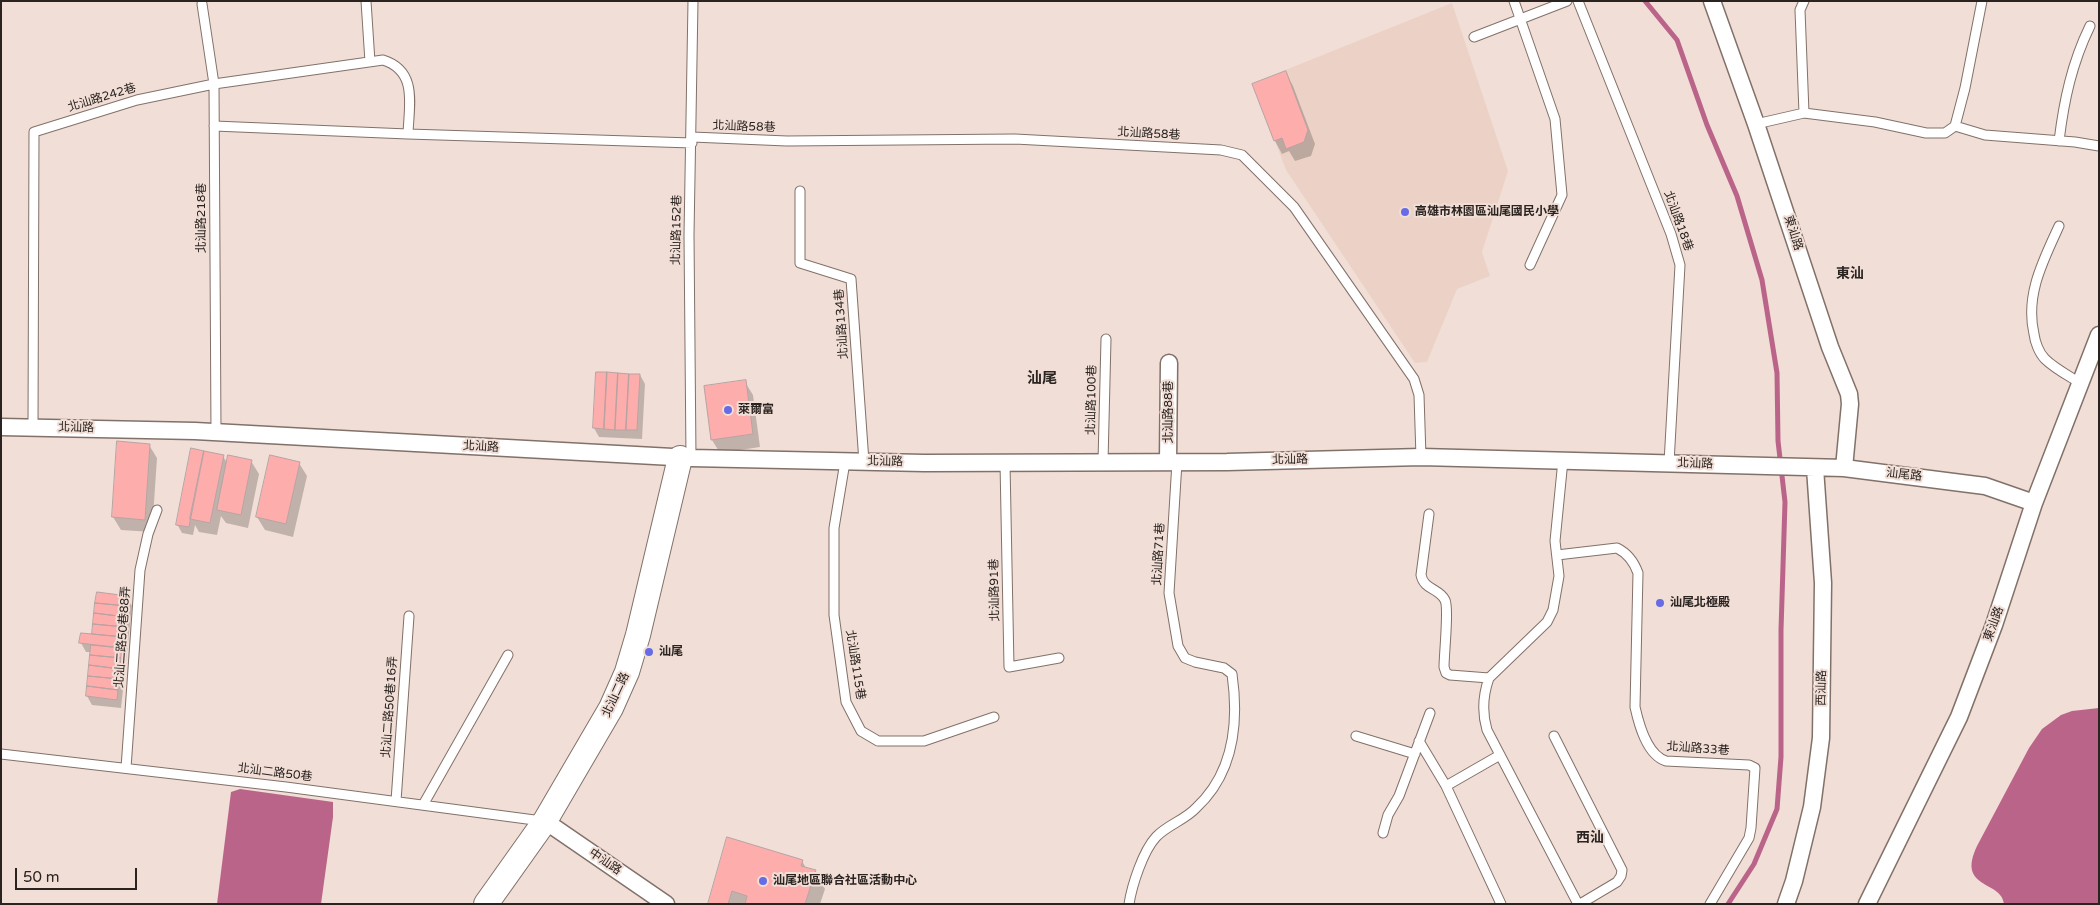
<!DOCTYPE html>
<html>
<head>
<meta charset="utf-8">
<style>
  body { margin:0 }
  #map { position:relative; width:2100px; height:905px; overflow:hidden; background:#f1ded6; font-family:"Varela Round",sans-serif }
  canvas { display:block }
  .frame { position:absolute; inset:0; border:2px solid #2a2320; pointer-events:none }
  .scale { position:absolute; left:15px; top:868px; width:122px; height:22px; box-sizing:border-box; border:2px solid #2a2320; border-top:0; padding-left:6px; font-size:15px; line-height:18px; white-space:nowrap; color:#2a2320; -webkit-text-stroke:4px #f1ded6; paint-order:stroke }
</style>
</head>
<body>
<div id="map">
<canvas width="2100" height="905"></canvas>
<div class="frame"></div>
<div class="scale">50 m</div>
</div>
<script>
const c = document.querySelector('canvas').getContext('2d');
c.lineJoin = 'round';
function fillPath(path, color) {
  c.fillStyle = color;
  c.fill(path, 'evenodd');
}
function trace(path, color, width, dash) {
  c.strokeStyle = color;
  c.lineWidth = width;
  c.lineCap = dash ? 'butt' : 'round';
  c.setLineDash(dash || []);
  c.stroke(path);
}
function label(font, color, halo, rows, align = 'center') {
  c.font = font + ' "Varela Round","Noto Sans TC",sans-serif';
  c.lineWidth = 4;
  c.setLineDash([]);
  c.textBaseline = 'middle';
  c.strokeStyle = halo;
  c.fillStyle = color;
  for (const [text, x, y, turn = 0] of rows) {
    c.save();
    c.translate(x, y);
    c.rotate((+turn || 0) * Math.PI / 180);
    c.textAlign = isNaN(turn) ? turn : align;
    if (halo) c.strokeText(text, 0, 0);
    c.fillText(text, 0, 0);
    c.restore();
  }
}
const built = new Path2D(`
  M 1452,3 L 1508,171 L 1482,252 L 1490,276 L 1457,289 L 1427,362 L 1415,363 L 1286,170 L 1253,83 Z`);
const water = new Path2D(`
  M 2099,708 L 2099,904 L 2004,904 C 2002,880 1956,890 1977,846 L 2029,748 L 2042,729 L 2061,715 L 2072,711 Z
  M 240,789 L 333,802 L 333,817 L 321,904 L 217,904 L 231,792 Z`);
const shadow = new Path2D(`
  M 1286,73 L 1293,86 L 1315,144 L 1311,156 L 1295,161 L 1289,151 L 1282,154 L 1275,141 L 1254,85 Z
  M 640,375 L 645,384 L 642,439 L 599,437 L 594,428 Z
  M 745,382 L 753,395 L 760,447 L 720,453 L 712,440 L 705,387 Z
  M 118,443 L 149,445 L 157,458 L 152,532 L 121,530 L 113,517 Z
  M 223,456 L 227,463 L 251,461 L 259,474 L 248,528 L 226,523 L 221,516 L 217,535 L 199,532 L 195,525 L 193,535 L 182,533 L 177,524 Z
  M 299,463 L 307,476 L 293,537 L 265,530 L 257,517 Z
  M 98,594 L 127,597 L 132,606 L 121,708 L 92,705 L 87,696 L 92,652 L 86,652 L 81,643 L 93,635 Z
  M 728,839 L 802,861 L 806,868 L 815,871 L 825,889 L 820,904 L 709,904 Z`);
const stream = new Path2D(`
  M 1645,1 L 1677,40 L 1707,125 L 1737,196 L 1762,280 L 1777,373 L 1778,441 L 1785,502 L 1781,630 L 1781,757 L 1777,809 L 1754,864 L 1728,904`);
const building = new Path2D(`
  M 1286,71 L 1308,130 L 1304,142 L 1286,149 L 1282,138 L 1274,141 L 1252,84 Z
  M 596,372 L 607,372 L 604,429 L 593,428 Z
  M 607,372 L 618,373 L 615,430 L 604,429 Z
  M 618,373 L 629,374 L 626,430 L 615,430 Z
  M 629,374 L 640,374 L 637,430 L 626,430 Z
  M 746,380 L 753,434 L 711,440 L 704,386 Z
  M 117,441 L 150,444 L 145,520 L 112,517 Z
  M 191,448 L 204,451 L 189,527 L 176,525 Z
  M 204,451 L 224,455 L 210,523 L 190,519 Z
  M 228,455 L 252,460 L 241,515 L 217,510 Z
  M 270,455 L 300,462 L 286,524 L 256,517 Z
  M 97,592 L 128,596 L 127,606 L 95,603 Z
  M 95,603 L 127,606 L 126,617 L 94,613 Z
  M 94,613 L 126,617 L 125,627 L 93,624 Z
  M 93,624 L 125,627 L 124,637 L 92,634 Z
  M 81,633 L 124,637 L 122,648 L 79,643 Z
  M 91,645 L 122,648 L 121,658 L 90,655 Z
  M 90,655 L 121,658 L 120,669 L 89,665 Z
  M 89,665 L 120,669 L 119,679 L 88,676 Z
  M 88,676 L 119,679 L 118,690 L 87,686 Z
  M 87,686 L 118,690 L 117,700 L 86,696 Z
  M 727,837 L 803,860 L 801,866 L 816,870 L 805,904 L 745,904 L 747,896 L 732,891 L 728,904 L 708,904 Z`);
const lane = new Path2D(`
  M 366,1 L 370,62
  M 1514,1 L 1555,119 L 1562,195 L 1530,265
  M 1578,1 L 1671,234 L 1680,265 L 1669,463
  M 1804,1 L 1800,10 L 1804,113
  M 202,4 L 214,84 L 216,432
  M 1474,37 L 1567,1
  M 1756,124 L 1804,113 L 1875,122 L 1926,133 L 1945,133 L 1955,126 L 1985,135 L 2075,142 L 2099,146
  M 214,126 L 408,134 L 692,143
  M 1955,126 L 1965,88 L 1982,1
  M 692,137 L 787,141 L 1015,139 L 1221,150 L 1242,155 L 1294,207 L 1414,379 L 1419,395 L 1421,457
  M 2059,141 C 2064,100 2072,63 2090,26
  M 800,191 L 800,263 L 851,279 L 864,462
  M 2059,226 C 2043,261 2025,295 2034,334 C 2035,342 2039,353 2045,359 C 2054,368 2069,376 2080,383
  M 33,427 L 34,132 L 137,100 L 214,84 L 383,60 C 418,71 409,105 408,134
  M 691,458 L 689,235 L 693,1
  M 1563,460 L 1555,541 L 1559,576 L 1553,610 L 1547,622 L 1489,678 C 1483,695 1482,713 1487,730 L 1578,904
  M 845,462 L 834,528 L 834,615 L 846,702 L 861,731 L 878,741 L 924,741 L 994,717
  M 1103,462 L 1106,339
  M 1005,463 L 1009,667 L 1059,658
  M 1429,514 L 1421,575 C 1424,590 1439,588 1445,600 C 1449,608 1444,655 1444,667 L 1446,673 L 1450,675 L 1489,678
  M 1557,555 L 1617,548 C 1627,553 1634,562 1638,573 L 1635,707 C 1639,725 1647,755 1666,761 L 1749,765 L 1755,768 L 1751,828 L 1749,838 L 1710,904
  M 1356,736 L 1415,754
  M 1554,736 L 1622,870 L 1621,876 L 1617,882 L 1580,904
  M 1419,741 L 1446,786 L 1501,904
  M 1,754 L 286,787 L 542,821
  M 126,768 L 140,570 L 148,534 L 157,510
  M 1446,786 L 1500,755
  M 396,801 L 409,616
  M 423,805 L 508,655
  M 1383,833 L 1388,815 L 1399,796 L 1430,713
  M 1129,904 C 1132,885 1143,851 1156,837 C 1167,825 1185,820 1196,808 C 1234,773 1239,723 1232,674 L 1224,668 L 1195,662 L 1185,658 L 1178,646 L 1169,593 L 1177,462`);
const street = new Path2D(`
  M 1712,1 L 1756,124 L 1830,347 L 1849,394 L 1850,404 L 1844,468
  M 1,427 L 195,431 L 691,458 L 924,463 L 1227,462 L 1421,457 L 1844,468 L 1985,486 L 2034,503
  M 1168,462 L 1169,363
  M 545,821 L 666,904
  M 1786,904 L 1794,881 L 1812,807 L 1821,738 L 1823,583 L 1815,468
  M 1867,904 L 1959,717 L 1994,625 L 2034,503 L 2099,335`);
const secondary = new Path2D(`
  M 486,904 L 545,821 L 611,708 L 627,672 L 638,635 L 680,458`);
const markers = [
  [1405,212,5,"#676be5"],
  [728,410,5,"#676be5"],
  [1660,603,5,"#676be5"],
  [649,652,5,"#676be5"],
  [763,881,5,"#676be5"]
];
const streetNames = [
  ["北汕路242巷",102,98,-17],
  ["北汕路58巷",744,127,2],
  ["北汕路58巷",1149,134,3],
  ["北汕路218巷",202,218,-90],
  ["北汕路18巷",1678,221,70],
  ["北汕路152巷",677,230,-89],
  ["東汕路",1793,233,72],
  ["北汕路134巷",842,324,-94],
  ["北汕路100巷",1092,400,-89],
  ["北汕路88巷",1169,412,-90],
  ["北汕路",76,428,1],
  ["北汕路",481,447,3],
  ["北汕路",1290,460,-1],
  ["北汕路",885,462,1],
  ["北汕路",1695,464,2],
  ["汕尾路",1904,475,6],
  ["北汕路71巷",1159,554,-87],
  ["北汕路91巷",995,590,-91],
  ["東汕路",1994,624,-70],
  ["北汕二路50巷88弄",123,637,-86],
  ["北汕路115巷",855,665,81],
  ["西汕路",1822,688,-89],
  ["北汕二路",616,695,-65],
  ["北汕二路50巷16弄",390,707,-86],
  ["北汕路33巷",1698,749,4],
  ["北汕二路50巷",275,773,7],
  ["中汕路",605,862,34]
];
const poiNames = [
  ["高雄市林園區汕尾國民小學",1415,212],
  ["萊爾富",738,410],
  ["汕尾北極殿",1670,603],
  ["汕尾",659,652],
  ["汕尾地區聯合社區活動中心",773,881]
];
const neighbourhoodNames = [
  ["東汕",1850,274],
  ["西汕",1590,838]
];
const quarterNames = [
  ["汕尾",1042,379]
];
fillPath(built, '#ecd2c6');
fillPath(water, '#bb6489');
fillPath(shadow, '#0003');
trace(stream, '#bb6489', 5);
fillPath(building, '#fdadac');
trace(building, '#b7a3a2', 1);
trace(lane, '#827169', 11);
trace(street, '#827169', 19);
trace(secondary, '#827169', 26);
trace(lane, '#fff', 9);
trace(street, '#fff', 16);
trace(secondary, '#fff', 24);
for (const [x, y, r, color] of markers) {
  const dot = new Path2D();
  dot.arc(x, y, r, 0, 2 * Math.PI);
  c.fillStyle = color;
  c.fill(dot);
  trace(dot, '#f1ded6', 2);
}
label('12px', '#2a2320', '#f1ded6', streetNames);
label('bold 12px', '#2a2320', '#f1ded6', poiNames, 'left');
label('bold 14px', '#2a2320', '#f1ded6', neighbourhoodNames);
label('bold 15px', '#2a2320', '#f1ded6', quarterNames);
</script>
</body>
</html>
